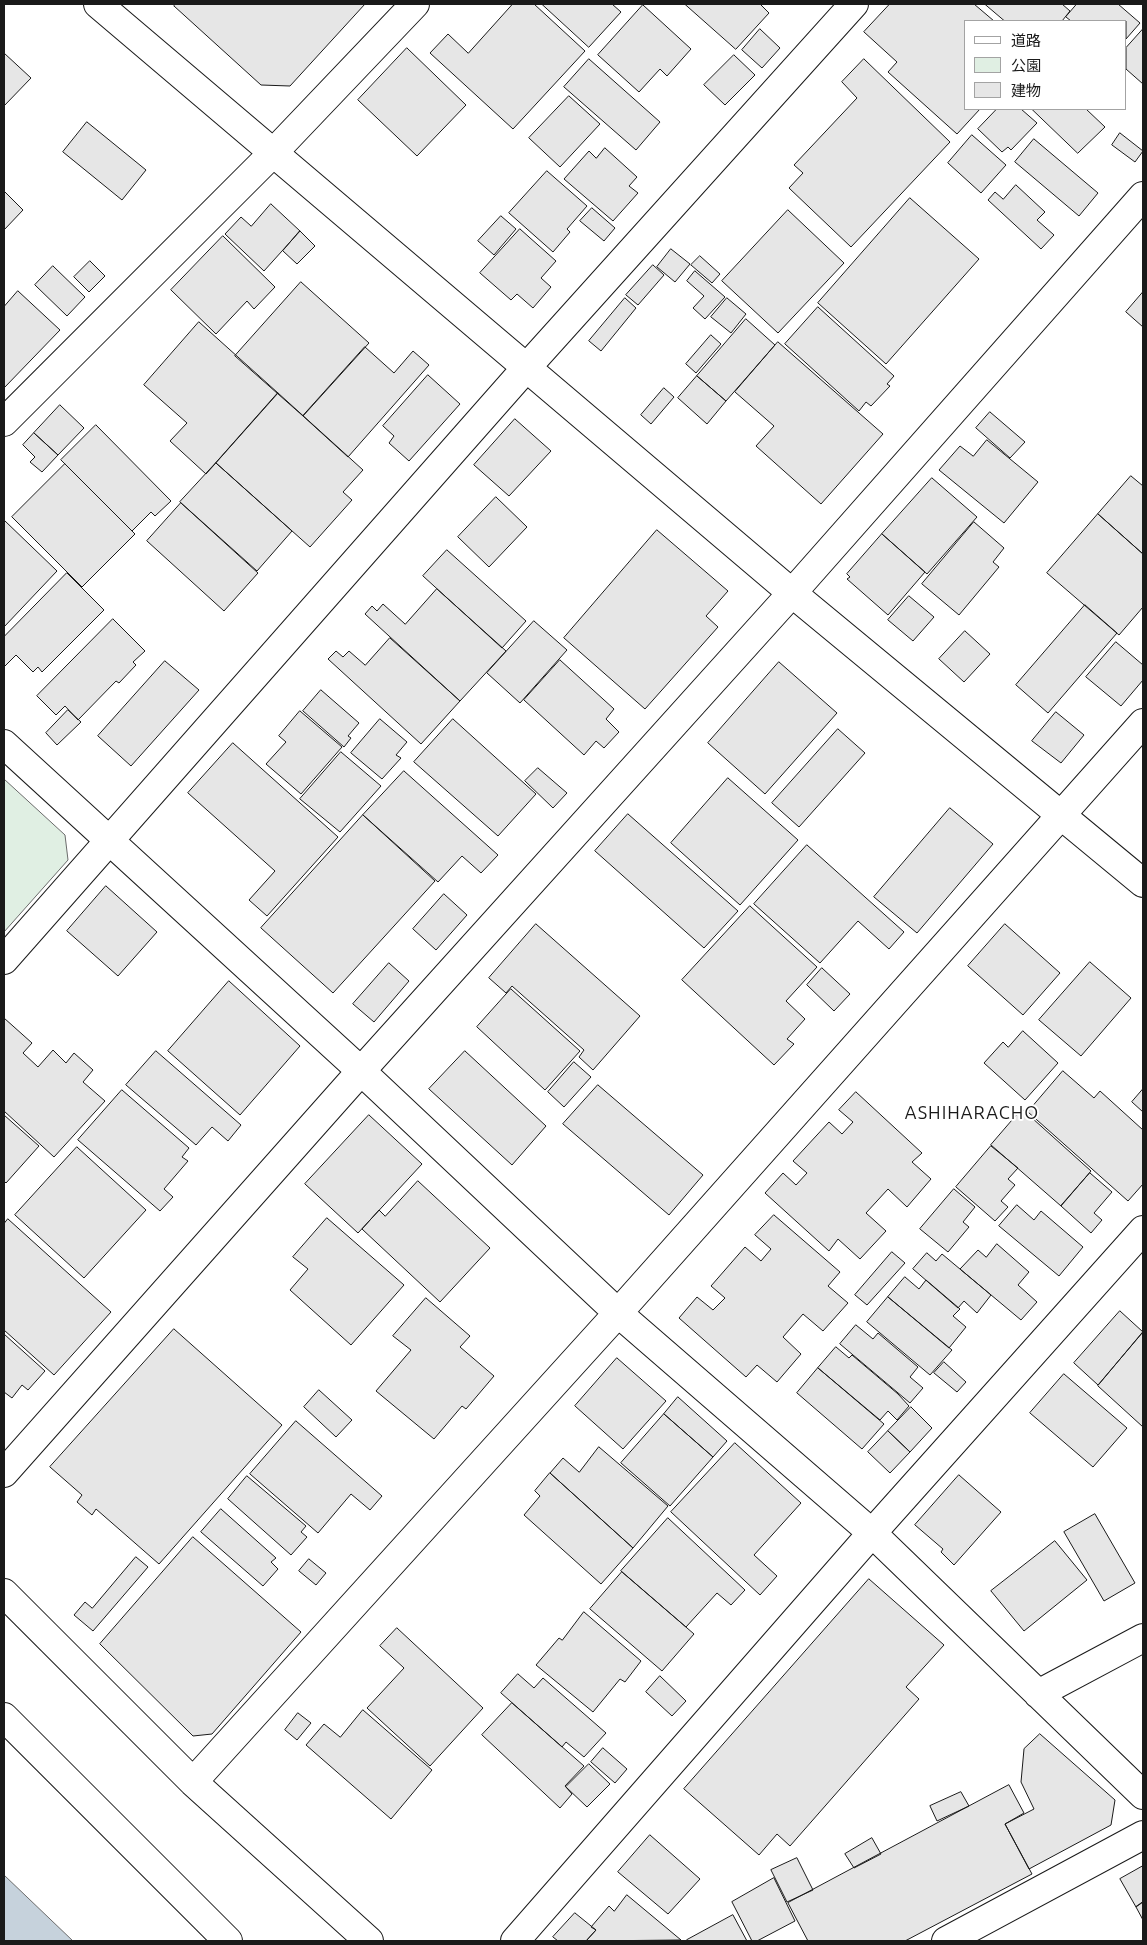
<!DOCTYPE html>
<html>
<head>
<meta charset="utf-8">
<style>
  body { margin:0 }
  #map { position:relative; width:1147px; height:1945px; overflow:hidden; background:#fff; font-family:Ubuntu,"Noto Sans JP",sans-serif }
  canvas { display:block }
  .frame { position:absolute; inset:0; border:5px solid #1a1a1a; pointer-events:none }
  .legend { position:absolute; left:964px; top:20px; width:162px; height:90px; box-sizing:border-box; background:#fff; border:1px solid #a3a3a3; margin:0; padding:6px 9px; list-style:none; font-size:15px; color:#1a1a1a }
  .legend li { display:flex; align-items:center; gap:10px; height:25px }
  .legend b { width:25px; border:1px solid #a3a3a3 }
</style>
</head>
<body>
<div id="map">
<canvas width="1147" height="1945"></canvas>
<div class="frame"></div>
<ul class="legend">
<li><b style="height:6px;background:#fff"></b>道路</li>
<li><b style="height:14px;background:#e0efe3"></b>公園</li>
<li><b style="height:14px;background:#e6e6e6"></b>建物</li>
</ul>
</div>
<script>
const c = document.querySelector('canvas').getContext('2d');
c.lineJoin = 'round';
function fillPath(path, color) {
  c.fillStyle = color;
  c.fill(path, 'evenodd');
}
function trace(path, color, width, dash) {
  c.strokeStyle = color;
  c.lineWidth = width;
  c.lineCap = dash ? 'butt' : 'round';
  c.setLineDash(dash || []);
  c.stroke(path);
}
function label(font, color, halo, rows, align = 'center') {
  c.font = font + ' Ubuntu,sans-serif';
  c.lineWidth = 4;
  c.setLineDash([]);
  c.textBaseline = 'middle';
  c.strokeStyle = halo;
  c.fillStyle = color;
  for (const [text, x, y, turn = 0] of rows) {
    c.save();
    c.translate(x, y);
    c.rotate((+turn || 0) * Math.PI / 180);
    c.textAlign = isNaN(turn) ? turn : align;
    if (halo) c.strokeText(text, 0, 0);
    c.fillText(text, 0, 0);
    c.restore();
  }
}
const green = new Path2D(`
  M 4,779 L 65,835 L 68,860 L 4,932 Z`);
const water = new Path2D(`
  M 4,1875 L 73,1941 L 4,1941 Z`);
const building = new Path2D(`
  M 176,4 L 365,4 L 290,86 L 261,85 L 174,6 Z
  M 513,4 L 534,4 L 585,51 L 513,129 L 430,53 L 448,34 L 468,53 Z
  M 542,4 L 612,4 L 621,12 L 589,47 Z
  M 685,4 L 760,4 L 769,13 L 736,49 Z
  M 890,4 L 974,4 L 994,21 L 966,21 L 966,109 L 980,109 L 957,134 L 888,72 L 897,62 L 864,32 Z
  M 985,4 L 1062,4 L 1070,11 L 1062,21 L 1005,21 Z
  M 1077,4 L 1118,4 L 1140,23 L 1126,39 L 1126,21 L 1071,21 L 1066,17 Z
  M 643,5 L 691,49 L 667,76 L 660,69 L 639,92 L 598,55 Z
  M 760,29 L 780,48 L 762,68 L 742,50 Z
  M 1143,29 L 1143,84 L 1126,69 L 1126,48 Z
  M 407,48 L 466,105 L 417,156 L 358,100 Z
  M 4,53 L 31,78 L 4,106 Z
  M 734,55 L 755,75 L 725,105 L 704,85 Z
  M 589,59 L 660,122 L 636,150 L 564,87 Z
  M 864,59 L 950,142 L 851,247 L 789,188 L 803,173 L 794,165 L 857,98 L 842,82 Z
  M 569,96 L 600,124 L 560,167 L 529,138 Z
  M 997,109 L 1021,109 L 1037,123 L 1011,150 L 1008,147 L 1002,152 L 978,129 Z
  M 1032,109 L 1086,109 L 1105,127 L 1078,153 Z
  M 87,122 L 146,170 L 122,200 L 63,152 Z
  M 1120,133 L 1143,151 L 1135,162 L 1112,145 Z
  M 972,135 L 1006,165 L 981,193 L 948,163 Z
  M 1034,139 L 1098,193 L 1079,216 L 1015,162 Z
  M 605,148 L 637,177 L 629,186 L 638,193 L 613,221 L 564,179 L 589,151 L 596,158 Z
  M 547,171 L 587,206 L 567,229 L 570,232 L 553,252 L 509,213 Z
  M 1016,185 L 1045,212 L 1037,220 L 1054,235 L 1041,249 L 988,200 L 995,192 L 1003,199 Z
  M 4,191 L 23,210 L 4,230 Z
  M 910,198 L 979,259 L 886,364 L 818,303 Z
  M 271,204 L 300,231 L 264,271 L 225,234 L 241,217 L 251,226 Z
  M 592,208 L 615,228 L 604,241 L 580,221 Z
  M 788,210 L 844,263 L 778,333 L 722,281 Z
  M 501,216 L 516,229 L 494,255 L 478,241 Z
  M 520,229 L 556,261 L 541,278 L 551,287 L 533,308 L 517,294 L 511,300 L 480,273 Z
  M 300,231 L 315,246 L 297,264 L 283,251 Z
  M 223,236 L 275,287 L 254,309 L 247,301 L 216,334 L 171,290 Z
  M 671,249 L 690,264 L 675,282 L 657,267 Z
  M 700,256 L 720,274 L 712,283 L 691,265 Z
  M 90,261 L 105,276 L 89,292 L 74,277 Z
  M 653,265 L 664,275 L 638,305 L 626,295 Z
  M 53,266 L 85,297 L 67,316 L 35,285 Z
  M 695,271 L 725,297 L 705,319 L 693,308 L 704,296 L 687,281 Z
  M 301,282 L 369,343 L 303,416 L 235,356 Z
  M 18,291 L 60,330 L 4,388 L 4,307 Z
  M 1143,292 L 1143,327 L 1126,312 Z
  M 625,298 L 636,308 L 601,351 L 589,341 Z
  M 727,298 L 746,314 L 731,333 L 711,317 Z
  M 818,307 L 894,376 L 887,384 L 890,386 L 871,406 L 866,402 L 859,411 L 785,344 Z
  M 746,319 L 775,345 L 726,401 L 697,376 Z
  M 199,322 L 278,393 L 206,474 L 170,441 L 187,423 L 144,385 Z
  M 711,335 L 721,344 L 696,373 L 686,364 Z
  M 778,342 L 883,434 L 821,504 L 756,446 L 774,426 L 735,392 Z
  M 365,347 L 394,373 L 413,351 L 429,365 L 348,457 L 303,416 Z
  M 428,375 L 460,404 L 409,461 L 389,443 L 394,436 L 383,426 Z
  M 697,376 L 726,401 L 707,424 L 678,398 Z
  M 664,388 L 674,397 L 651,424 L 641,415 Z
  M 278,393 L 363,470 L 343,492 L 352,500 L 310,547 L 216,463 Z
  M 60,405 L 84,428 L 58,455 L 34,433 Z
  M 990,412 L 1025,442 L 1010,458 L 976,428 Z
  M 515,419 L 551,451 L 509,496 L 474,465 Z
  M 96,425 L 171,501 L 155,516 L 151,512 L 132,531 L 61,460 Z
  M 34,433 L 58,455 L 42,472 L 30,462 L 35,457 L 23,445 Z
  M 987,440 L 1038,482 L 1004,523 L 939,470 L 960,446 L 973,456 Z
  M 216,463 L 292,531 L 257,571 L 180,502 Z
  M 65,464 L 135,534 L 82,587 L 12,517 Z
  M 1131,476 L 1143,486 L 1143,554 L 1098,514 Z
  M 932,478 L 977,517 L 927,574 L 882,534 Z
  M 496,497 L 527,527 L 489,567 L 458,537 Z
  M 181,503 L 258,573 L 224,611 L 147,541 Z
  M 1098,514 L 1143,554 L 1143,607 L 1119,635 L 1047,573 Z
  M 4,520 L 57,571 L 4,627 Z
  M 974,522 L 1004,548 L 993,562 L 999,567 L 959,615 L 922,584 Z
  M 657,530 L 728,591 L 706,616 L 718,627 L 645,709 L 564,638 Z
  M 882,534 L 925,572 L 888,615 L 847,579 L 850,577 L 847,574 Z
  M 447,550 L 526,621 L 502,648 L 423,576 Z
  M 67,573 L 104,610 L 42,672 L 38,667 L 33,672 L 16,655 L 4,667 L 4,637 Z
  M 437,589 L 506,651 L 460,701 L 365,614 L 372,606 L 377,611 L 383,604 L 405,624 Z
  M 909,596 L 934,617 L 913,641 L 888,620 Z
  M 1085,605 L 1117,633 L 1048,713 L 1016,685 Z
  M 113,619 L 145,651 L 133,662 L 136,665 L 119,683 L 116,681 L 78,720 L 65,706 L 56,715 L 37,696 Z
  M 534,621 L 567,650 L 520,703 L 487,673 Z
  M 965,631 L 990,654 L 964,682 L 939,659 Z
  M 390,638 L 460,701 L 421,744 L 328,659 L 336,651 L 343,657 L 349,651 L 365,665 Z
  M 1116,642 L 1143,665 L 1143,680 L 1121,706 L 1086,677 Z
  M 560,660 L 614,709 L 606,719 L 619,732 L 604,748 L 596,741 L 584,755 L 524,700 Z
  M 165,661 L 199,690 L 131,766 L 98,736 Z
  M 779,662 L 837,713 L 765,794 L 708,743 Z
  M 321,690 L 359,723 L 348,736 L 351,738 L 344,747 L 303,711 Z
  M 68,710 L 81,722 L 57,745 L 46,733 Z
  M 300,711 L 342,747 L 301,794 L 266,764 L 286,742 L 279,736 Z
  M 1056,712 L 1084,735 L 1061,763 L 1032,741 Z
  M 380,719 L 407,742 L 396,755 L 401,758 L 382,779 L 351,753 Z
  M 453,719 L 536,794 L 498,836 L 414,762 Z
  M 838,729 L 865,753 L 799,827 L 772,803 Z
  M 233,743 L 338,837 L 267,916 L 249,900 L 275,871 L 188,793 Z
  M 341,752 L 381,786 L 340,832 L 300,799 Z
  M 538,768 L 567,793 L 553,808 L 525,781 Z
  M 404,771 L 498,855 L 481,873 L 462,856 L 438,882 L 363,815 Z
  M 728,778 L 798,840 L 740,905 L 671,843 Z
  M 950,808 L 993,844 L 917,933 L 874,897 Z
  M 628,814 L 738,911 L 704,948 L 595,851 Z
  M 363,815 L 435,881 L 333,993 L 261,928 Z
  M 807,845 L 904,932 L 889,949 L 858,921 L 820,963 L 754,904 Z
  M 106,886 L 157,932 L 118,976 L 67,931 Z
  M 444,894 L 467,915 L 436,950 L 413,929 Z
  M 750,906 L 817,967 L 786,1001 L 805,1019 L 787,1039 L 794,1044 L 774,1065 L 682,980 Z
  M 536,924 L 640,1016 L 593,1070 L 579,1057 L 584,1050 L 512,986 L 506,993 L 489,978 Z
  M 1005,924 L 1060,973 L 1023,1015 L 968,966 Z
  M 1090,962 L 1131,998 L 1081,1056 L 1039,1020 Z
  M 389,963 L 409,981 L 374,1022 L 353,1004 Z
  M 822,968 L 850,994 L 834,1011 L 807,985 Z
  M 229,981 L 300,1046 L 240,1115 L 168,1051 Z
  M 511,989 L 580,1051 L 545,1090 L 477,1027 Z
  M 4,1018 L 32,1043 L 23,1053 L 38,1067 L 53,1050 L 66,1063 L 74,1053 L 93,1070 L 83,1082 L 105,1101 L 54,1157 L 4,1111 Z
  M 1023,1031 L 1058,1063 L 1025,1100 L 984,1063 L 1003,1042 L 1008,1047 Z
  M 156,1051 L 241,1125 L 228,1141 L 212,1127 L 196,1145 L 126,1085 Z
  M 465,1051 L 546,1126 L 512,1165 L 429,1089 Z
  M 574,1062 L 591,1077 L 564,1107 L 548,1092 Z
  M 1063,1071 L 1094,1098 L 1100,1091 L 1143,1130 L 1143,1184 L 1128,1201 L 1028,1112 Z
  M 598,1085 L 703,1175 L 669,1215 L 563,1124 Z
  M 1143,1089 L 1143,1112 L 1132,1102 Z
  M 122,1090 L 189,1148 L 182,1157 L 188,1161 L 164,1189 L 173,1197 L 160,1211 L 78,1140 Z
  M 856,1092 L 922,1153 L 912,1162 L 931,1179 L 907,1207 L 888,1189 L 866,1213 L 886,1231 L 860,1259 L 838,1239 L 829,1251 L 765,1193 L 783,1173 L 796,1185 L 807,1173 L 793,1161 L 829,1122 L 842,1134 L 853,1122 L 839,1110 Z
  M 1022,1109 L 1091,1171 L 1061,1206 L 991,1145 Z
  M 4,1115 L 39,1146 L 6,1183 L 4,1181 Z
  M 369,1115 L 422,1164 L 358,1233 L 305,1184 Z
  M 991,1146 L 1018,1168 L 1008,1179 L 1015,1185 L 1001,1201 L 1008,1207 L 995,1221 L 956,1187 Z
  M 77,1147 L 146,1210 L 84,1278 L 15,1215 Z
  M 1090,1173 L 1112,1192 L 1094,1213 L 1102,1220 L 1091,1233 L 1061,1206 Z
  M 418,1181 L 490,1248 L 440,1302 L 362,1229 L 379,1210 L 385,1216 Z
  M 954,1189 L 975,1207 L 963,1222 L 969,1227 L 948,1252 L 920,1229 Z
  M 1017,1205 L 1034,1220 L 1041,1211 L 1083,1247 L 1059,1276 L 999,1226 Z
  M 774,1215 L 840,1272 L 828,1286 L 848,1303 L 823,1331 L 803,1314 L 783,1337 L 801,1354 L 777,1382 L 757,1365 L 746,1377 L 679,1318 L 697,1297 L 713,1310 L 725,1298 L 711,1286 L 745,1247 L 761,1261 L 771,1249 L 755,1235 Z
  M 327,1218 L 404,1285 L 351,1345 L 290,1290 L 308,1269 L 293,1257 Z
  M 8,1219 L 111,1312 L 54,1375 L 4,1330 L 4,1224 Z
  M 997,1244 L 1029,1272 L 1018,1285 L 1037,1302 L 1021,1320 L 960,1269 L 978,1250 L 986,1257 Z
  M 892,1252 L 905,1263 L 867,1305 L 855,1295 Z
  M 927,1253 L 936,1261 L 942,1254 L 991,1295 L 977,1313 L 964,1301 L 958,1308 L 913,1269 Z
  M 905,1277 L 919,1289 L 926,1280 L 960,1309 L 953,1316 L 966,1327 L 949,1348 L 888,1297 Z
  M 888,1297 L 952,1350 L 930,1375 L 867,1322 Z
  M 426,1298 L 470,1336 L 460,1347 L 494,1376 L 466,1409 L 462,1406 L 434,1439 L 376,1391 L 411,1350 L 393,1336 Z
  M 1120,1311 L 1143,1332 L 1098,1385 L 1074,1363 Z
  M 856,1325 L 873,1339 L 878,1333 L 918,1367 L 910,1377 L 923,1388 L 910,1403 L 840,1344 Z
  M 174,1329 L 282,1425 L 159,1564 L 96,1509 L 92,1515 L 77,1502 L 82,1495 L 50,1467 Z
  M 1143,1332 L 1143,1427 L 1098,1386 Z
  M 4,1334 L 45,1371 L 28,1390 L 22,1385 L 12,1398 L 4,1392 Z
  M 836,1347 L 849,1358 L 852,1355 L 898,1394 L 909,1406 L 897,1420 L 888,1411 L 880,1420 L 818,1368 Z
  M 617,1358 L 666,1401 L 623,1449 L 575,1406 Z
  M 944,1362 L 966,1382 L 957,1392 L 934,1373 Z
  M 818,1368 L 884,1424 L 862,1449 L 797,1393 Z
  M 1064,1374 L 1127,1428 L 1093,1467 L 1030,1413 Z
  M 319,1390 L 352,1420 L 336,1437 L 304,1407 Z
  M 678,1397 L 727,1441 L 713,1457 L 664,1414 Z
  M 911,1407 L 932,1428 L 910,1452 L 888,1431 Z
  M 664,1414 L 713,1457 L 670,1506 L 621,1463 Z
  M 296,1421 L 382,1496 L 370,1510 L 351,1494 L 318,1533 L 250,1474 Z
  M 888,1431 L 910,1452 L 890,1473 L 868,1452 Z
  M 735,1443 L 801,1503 L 754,1555 L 777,1576 L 760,1595 L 671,1512 Z
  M 599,1447 L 668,1506 L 633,1548 L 550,1473 L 563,1458 L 579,1472 Z
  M 550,1473 L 633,1548 L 601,1584 L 524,1515 L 540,1496 L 535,1491 Z
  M 959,1475 L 1001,1512 L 954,1565 L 941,1552 L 943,1549 L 915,1525 Z
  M 247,1476 L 306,1526 L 301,1532 L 307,1537 L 291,1555 L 228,1499 Z
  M 221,1509 L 276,1558 L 271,1562 L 278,1569 L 263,1586 L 201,1532 Z
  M 1095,1514 L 1135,1583 L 1104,1601 L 1064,1532 Z
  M 668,1518 L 745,1590 L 731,1605 L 717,1593 L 686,1627 L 621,1571 Z
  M 193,1537 L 301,1632 L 212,1734 L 193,1736 L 100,1644 Z
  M 1055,1541 L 1087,1580 L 1024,1631 L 991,1591 Z
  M 136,1557 L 148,1567 L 93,1631 L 74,1615 L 85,1602 L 92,1608 Z
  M 309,1559 L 326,1573 L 316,1585 L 299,1571 Z
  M 622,1572 L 694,1634 L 662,1671 L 590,1609 Z
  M 869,1579 L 944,1645 L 906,1687 L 919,1699 L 790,1846 L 777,1834 L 759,1855 L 684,1789 Z
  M 584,1612 L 641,1661 L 625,1682 L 620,1679 L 593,1712 L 536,1665 L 559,1638 L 562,1640 Z
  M 397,1628 L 483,1708 L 430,1766 L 367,1708 L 404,1668 L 380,1646 Z
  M 518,1674 L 534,1688 L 543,1678 L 606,1733 L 584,1757 L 566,1742 L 562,1747 L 501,1693 Z
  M 660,1676 L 686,1701 L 672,1716 L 646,1692 Z
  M 512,1703 L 584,1766 L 565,1786 L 572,1794 L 560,1808 L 482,1735 Z
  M 363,1710 L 432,1770 L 391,1819 L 306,1745 L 324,1724 L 340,1737 Z
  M 298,1713 L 311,1723 L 297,1740 L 285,1730 Z
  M 1040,1734 L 1115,1800 L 1111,1825 L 1029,1869 L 1005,1824 L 1034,1809 L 1021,1782 L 1024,1749 Z
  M 603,1748 L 627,1769 L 615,1783 L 591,1762 Z
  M 589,1764 L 610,1784 L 587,1807 L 566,1787 Z
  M 1009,1785 L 1024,1813 L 1005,1824 L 1032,1874 L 905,1941 L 808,1941 L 788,1903 Z
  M 961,1792 L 969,1806 L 937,1821 L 930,1806 Z
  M 650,1835 L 700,1879 L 668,1914 L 618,1872 Z
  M 872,1838 L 881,1854 L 854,1868 L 845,1854 Z
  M 797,1858 L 813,1890 L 787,1902 L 771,1870 Z
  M 1143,1866 L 1143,1902 L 1136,1907 L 1120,1879 Z
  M 774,1878 L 795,1921 L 757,1941 L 752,1941 L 732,1902 Z
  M 627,1895 L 681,1940 L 586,1941 L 596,1930 L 591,1927 L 609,1906 L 614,1911 Z
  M 1143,1902 L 1143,1920 L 1136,1907 Z
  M 575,1913 L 596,1930 L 586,1941 L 558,1941 L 553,1937 Z
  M 733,1915 L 747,1941 L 688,1941 L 687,1940 Z`);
const minor = new Path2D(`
  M 98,4 L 792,593 L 1143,883
  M 4,422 L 273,153 L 415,4
  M 4,744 L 361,1071 L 618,1313 L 872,1533 L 1143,1795
  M 4,960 L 527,367 L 854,4
  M 4,1473 L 361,1071 L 792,593 L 1143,196
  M 4,1593 L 193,1782 L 369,1941
  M 1038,1694 L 1143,1638
  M 4,1717 L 228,1941
  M 193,1782 L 618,1313 L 1143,723
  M 515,1941 L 872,1533 L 1143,1230
  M 946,1941 L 1143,1835`);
const quarterNames = [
  ["ASHIHARACHO",972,1113]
];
fillPath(green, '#e0efe3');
trace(green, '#6a6a6a', 1);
fillPath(water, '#c6d2dc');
trace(water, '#6a6a6a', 1);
fillPath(building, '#e6e6e6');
trace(building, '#1a1a1a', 1);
trace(minor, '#1a1a1a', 30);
trace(minor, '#fff', 28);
c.letterSpacing = '1px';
label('18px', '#1a1a1a', '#fff', quarterNames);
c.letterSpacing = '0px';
</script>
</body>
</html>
